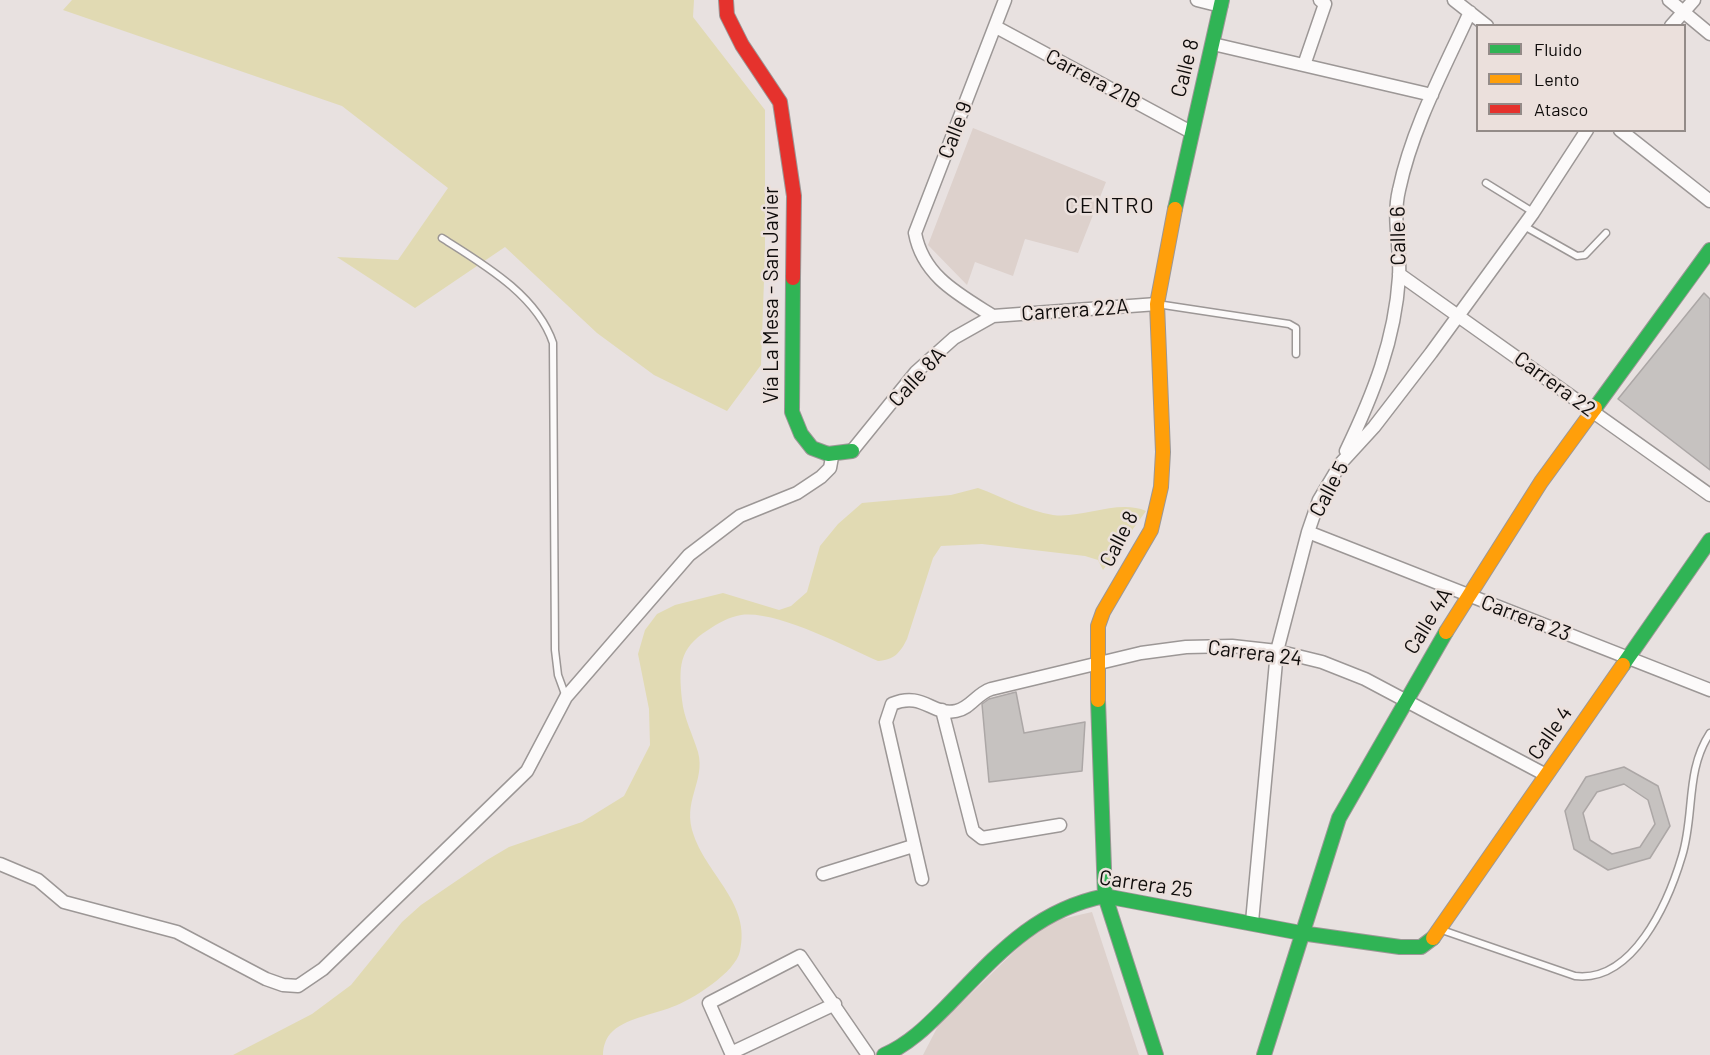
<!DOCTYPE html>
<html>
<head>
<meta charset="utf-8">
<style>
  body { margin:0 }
  #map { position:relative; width:1710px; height:1055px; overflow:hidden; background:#e8e1e0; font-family:Barlow,sans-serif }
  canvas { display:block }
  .legend { position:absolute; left:1476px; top:24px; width:210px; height:108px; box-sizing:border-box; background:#ebe0dc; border:2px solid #938b88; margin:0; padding:8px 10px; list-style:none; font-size:18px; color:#0f0c0b }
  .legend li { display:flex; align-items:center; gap:12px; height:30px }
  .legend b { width:30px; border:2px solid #938b88 }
</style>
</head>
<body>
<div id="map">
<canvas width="1710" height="1055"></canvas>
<ul class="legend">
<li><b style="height:8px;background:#30b455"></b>Fluido</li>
<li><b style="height:8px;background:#ff9f0a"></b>Lento</li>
<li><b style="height:8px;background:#e5322d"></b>Atasco</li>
</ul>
</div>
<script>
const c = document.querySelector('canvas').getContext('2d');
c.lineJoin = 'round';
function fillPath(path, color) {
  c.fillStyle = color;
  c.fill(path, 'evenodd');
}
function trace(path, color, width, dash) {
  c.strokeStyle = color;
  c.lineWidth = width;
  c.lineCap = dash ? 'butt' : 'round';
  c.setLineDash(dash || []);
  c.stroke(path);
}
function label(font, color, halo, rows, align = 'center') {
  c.font = font + ' Barlow,sans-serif';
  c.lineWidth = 5;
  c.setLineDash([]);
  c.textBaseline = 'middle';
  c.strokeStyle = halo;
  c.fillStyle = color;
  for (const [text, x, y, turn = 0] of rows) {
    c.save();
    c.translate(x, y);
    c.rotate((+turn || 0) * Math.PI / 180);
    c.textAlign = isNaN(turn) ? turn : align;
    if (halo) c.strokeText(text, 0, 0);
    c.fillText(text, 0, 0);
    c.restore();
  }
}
const built = new Path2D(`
  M 973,128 L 1106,182 L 1078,253 L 1025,239 L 1013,276 L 975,262 L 967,285 L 928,245 Z
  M 1092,912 L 1139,1055 L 923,1055 L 938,1026 L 1023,943 L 1053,921 Z`);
const green = new Path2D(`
  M 72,0 L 694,0 L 693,17 L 765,110 L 765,252 L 761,365 L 727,411 L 654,375 L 597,333 L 505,247 L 415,308 L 337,257 L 398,260 L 448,188 L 342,106 L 63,10 Z
  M 978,488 C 1003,497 1027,511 1053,515 C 1082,519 1118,499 1146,511 L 1103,570 L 1098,560 L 1085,556 L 982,544 L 941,546 L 933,558 L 907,639 C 900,653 894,660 878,661 C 844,646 776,610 741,615 C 729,617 718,623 708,630 C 678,649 679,667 682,700 C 684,719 693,735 698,752 C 706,782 681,801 694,836 C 708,876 751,904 740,951 C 736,972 692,1000 672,1007 C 653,1015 624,1018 610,1034 C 605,1040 603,1048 603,1055 L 233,1055 L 312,1014 L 351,985 L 402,922 L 421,905 L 487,860 L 509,847 L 582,822 L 624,796 L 650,745 L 649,709 L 638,654 L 645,630 L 657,614 L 675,605 L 723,593 L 779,610 L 791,606 L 807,592 L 820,546 L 838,524 L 862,503 L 951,495 Z`);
const building = new Path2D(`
  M 1704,293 L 1710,299 L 1710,470 L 1618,399 Z
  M 1016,692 L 1024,733 L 1085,722 L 1082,771 L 989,782 L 982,704 L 989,699 Z
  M 1624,767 L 1658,786 L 1670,826 L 1650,858 L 1608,870 L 1574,849 L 1565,811 L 1586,777 ZM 1624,784 L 1648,800 L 1655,824 L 1640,847 L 1612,854 L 1590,840 L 1583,813 L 1597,792 Z`);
const lane = new Path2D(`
  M 1486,183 L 1533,212
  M 1524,226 L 1577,256 L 1585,255 L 1606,233
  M 442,238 C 483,264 537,295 553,343 L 555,650 L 558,675 L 566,697
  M 1157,304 L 1289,324 L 1296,328 L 1296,354
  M 1439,929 L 1575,976 C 1633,983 1668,903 1682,856 C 1695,814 1685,771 1710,733`);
const street = new Path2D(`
  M 1197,0 L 1221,6
  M 1454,0 L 1487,26
  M 1669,0 L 1710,34
  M 1671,26 L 1694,0
  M 996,27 L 1191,132
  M 1213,44 L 1432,95
  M 1304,65 L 1325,4 L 1320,0
  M 1620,130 L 1710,201
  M 1399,274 L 1710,495
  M 993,316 C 958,294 923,276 915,233 L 1005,0
  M 852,451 L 916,372 L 954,338 L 993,316 L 1157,304
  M 1346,451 C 1373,395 1395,340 1399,277 C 1401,248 1392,219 1399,190 C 1412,128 1444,69 1470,12
  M 1308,532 L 1710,690
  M 942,710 L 973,831 L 982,838 L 1060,825
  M 0,864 L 38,880 L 64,902 L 177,932 L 266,979 L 283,985 L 298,986 L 323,969 L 527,771 L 566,697 L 689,555 L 740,516 L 797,493 L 821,477 L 830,468 L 832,457
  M 823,874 L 913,846
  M 922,879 L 886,722 L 892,704 C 923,691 932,716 956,711 C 971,708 976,694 991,689 L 1141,653 L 1186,647 L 1232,646 L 1277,651 L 1322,662 L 1365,679 L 1546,775
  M 1252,922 L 1277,651 L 1308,532 L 1319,500 L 1341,463 L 1374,427 L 1431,353 L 1533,213 L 1587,130
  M 731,1053 L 835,1004
  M 732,1055 L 709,1003 L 800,956 L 868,1055`);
const fast = new Path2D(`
  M 1175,209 L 1222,0
  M 793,278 L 792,412 L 801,434 L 812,448 L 828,454 L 852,451
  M 1595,408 L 1710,250
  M 1623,665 L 1710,540
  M 1098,700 L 1105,896 L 1156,1055
  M 884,1055 C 910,1044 929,1024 949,1004 C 997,955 1035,910 1105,896 L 1301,933 L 1400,947 L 1421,947 L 1433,938
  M 1264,1055 L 1339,818 L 1446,632`);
const slow = new Path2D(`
  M 1446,632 L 1541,482 L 1595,408
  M 1098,700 L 1098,626 L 1103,612 L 1151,530 L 1161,487 L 1163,452 L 1157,304 L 1175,209
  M 1433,938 L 1623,665`);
const jam = new Path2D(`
  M 726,0 L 727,15 L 742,45 L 780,102 L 794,196 L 793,278`);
const streetNames = [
  ["Calle 8",1185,68,-76],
  ["Carrera 21B",1093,79,28],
  ["Calle 9",955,130,-69],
  ["Calle 6",1398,236,-91],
  ["Vía La Mesa - San Javier",771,295,-90],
  ["Carrera 22A",1075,310,-4],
  ["Calle 8A",917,377,-47],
  ["Carrera 22",1555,384,36],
  ["Calle 5",1329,489,-62],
  ["Calle 8",1119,539,-63],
  ["Carrera 23",1526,618,21],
  ["Calle 4A",1428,621,-59],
  ["Carrera 24",1255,653,7],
  ["Calle 4",1550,733,-55],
  ["Carrera 25",1146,884,8]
];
const neighbourhoodNames = [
  ["CENTRO",1110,206]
];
fillPath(built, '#ddd1cc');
fillPath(green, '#e1dab3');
fillPath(building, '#c6c2c0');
trace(building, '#aca7a6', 1.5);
trace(lane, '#9c9796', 9);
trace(street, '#9c9796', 15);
trace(fast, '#9c9796', 16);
trace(slow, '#9c9796', 16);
trace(jam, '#9c9796', 16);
trace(lane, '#fcfafa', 6);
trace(street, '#fcfafa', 12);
trace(fast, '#30b455', 14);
trace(slow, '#ff9f0a', 14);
trace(jam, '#e5322d', 14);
label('21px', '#0f0c0b', '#ebe0dc', streetNames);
c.letterSpacing = '1.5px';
label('22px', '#0f0c0b', '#ebe0dc', neighbourhoodNames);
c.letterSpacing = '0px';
</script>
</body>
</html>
